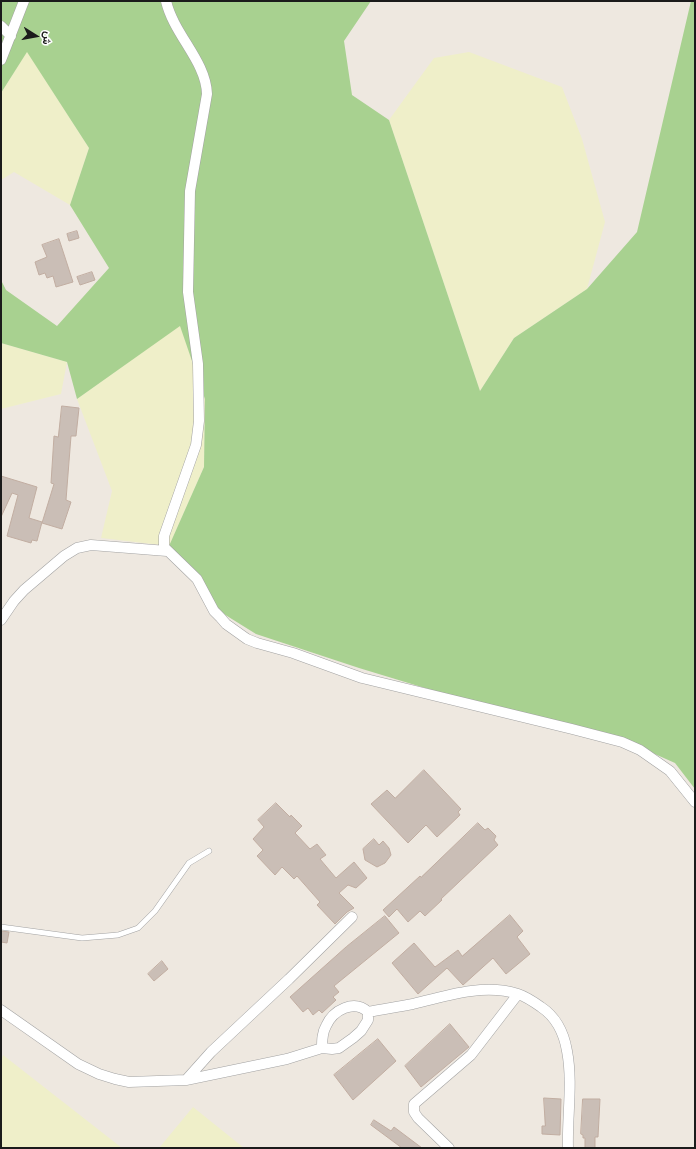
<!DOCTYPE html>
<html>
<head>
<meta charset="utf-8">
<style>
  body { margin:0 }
  #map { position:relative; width:696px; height:1149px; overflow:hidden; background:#eee8e0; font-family:Cabin,Vazirmatn,sans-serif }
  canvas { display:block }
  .frame { position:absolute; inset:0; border:2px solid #1b1b1b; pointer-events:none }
  .north { position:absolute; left:16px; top:16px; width:40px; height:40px; -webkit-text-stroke:3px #fff; paint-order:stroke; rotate:101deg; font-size:11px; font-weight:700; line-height:16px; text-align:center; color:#1b1b1b }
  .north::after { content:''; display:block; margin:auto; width:14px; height:18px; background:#1b1b1b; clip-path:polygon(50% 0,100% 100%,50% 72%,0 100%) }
</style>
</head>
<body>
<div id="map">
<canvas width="696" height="1149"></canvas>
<div class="frame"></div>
<div class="north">ش</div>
</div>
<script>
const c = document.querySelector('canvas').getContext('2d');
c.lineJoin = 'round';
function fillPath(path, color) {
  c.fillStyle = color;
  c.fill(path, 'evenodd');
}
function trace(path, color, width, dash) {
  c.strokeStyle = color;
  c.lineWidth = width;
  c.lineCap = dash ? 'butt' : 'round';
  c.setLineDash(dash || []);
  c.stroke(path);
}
const farmland = new Path2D(`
  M 27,51 L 89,148 L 70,205 L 14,172 L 1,180 L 1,93 Z
  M 469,52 L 562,87 L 582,139 L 605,222 L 587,289 L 514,338 L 480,391 L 389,120 L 434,58 Z
  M 180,325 L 205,399 L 204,467 L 169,546 L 101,538 L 112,491 L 77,399 Z
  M 1,343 L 67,362 L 61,394 L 1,409 Z
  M 3,1055 L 122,1148 L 1,1148 L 1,1065 Z
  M 193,1107 L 244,1148 L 159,1148 Z`);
const forest = new Path2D(`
  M 1,1 L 371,1 L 344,41 L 352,95 L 389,120 L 480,391 L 514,338 L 587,289 L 637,232 L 691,1 L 695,1 L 695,789 L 675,763 L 630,743 L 471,702 L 359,668 L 256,634 L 219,611 L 169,546 L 204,467 L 205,399 L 180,326 L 77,399 L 67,362 L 1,343 L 1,280 L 6,290 L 57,326 L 109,268 L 70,205 L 89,148 L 27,52 L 1,93 Z`);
const building = new Path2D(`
  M 77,231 L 79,238 L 69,241 L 67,234 Z
  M 59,239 L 73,282 L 56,287 L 53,276 L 47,278 L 45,273 L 39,275 L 35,262 L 47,257 L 42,245 Z
  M 92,272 L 95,280 L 80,285 L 77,277 Z
  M 62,406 L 79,408 L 76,436 L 71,436 L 66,500 L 71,502 L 62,529 L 42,523 L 54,484 L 51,483 L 54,436 L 58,437 Z
  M 1,476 L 37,487 L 29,518 L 42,522 L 37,541 L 32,540 L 31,543 L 7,536 L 18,495 L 12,493 L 1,517 Z
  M 424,770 L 461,809 L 458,812 L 460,815 L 437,837 L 426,825 L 408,843 L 371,804 L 387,790 L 395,798 Z
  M 276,803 L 290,817 L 291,815 L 302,826 L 295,833 L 310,849 L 317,844 L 326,855 L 320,859 L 336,878 L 354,862 L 367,878 L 356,888 L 348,885 L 339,893 L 354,908 L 347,912 L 335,924 L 317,905 L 320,902 L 297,876 L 294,879 L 282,867 L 275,875 L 257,856 L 263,850 L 253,839 L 264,827 L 258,820 Z
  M 478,823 L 485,830 L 488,828 L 496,836 L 494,840 L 498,845 L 441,899 L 442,900 L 425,916 L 420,911 L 408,922 L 397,909 L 389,917 L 383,910 L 420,876 L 421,877 Z
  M 374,839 L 379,845 L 383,841 L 389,848 L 391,855 L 385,863 L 377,867 L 365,860 L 363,849 Z
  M 510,915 L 523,931 L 517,937 L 530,954 L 506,974 L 493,958 L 463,985 L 447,968 L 418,994 L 392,963 L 414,943 L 435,967 L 458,950 L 462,956 Z
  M 385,916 L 399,933 L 334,986 L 339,992 L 333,997 L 336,1000 L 322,1013 L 319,1010 L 313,1015 L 308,1008 L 303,1012 L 290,997 L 346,947 Z
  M 1,931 L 9,932 L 7,943 L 1,942 Z
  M 162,961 L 168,969 L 154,981 L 148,974 Z
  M 450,1024 L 469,1047 L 421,1087 L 405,1066 Z
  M 378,1039 L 396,1061 L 353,1100 L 334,1075 Z
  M 544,1098 L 561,1099 L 560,1135 L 542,1134 L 542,1126 L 545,1126 Z
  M 583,1099 L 600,1099 L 598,1137 L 595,1137 L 595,1148 L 585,1148 L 585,1138 L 583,1138 L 583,1135 L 581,1134 Z
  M 374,1120 L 391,1131 L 394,1127 L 422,1148 L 402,1148 L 371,1125 Z`);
const service = new Path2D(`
  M 1,927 L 82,938 L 118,935 L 138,928 L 155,911 L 189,863 L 209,851`);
const minor = new Path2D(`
  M 166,1 C 174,35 206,61 207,94 L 190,191 L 188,292 L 198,364 L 199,421 L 196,445 L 164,536 L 164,547 L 197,579 L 214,611 L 220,617 L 226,624 L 247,639 L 257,643 L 293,653 L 362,678 L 572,729 L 622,742 L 640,750 L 670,771 L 695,802
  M 1,26 L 11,36
  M 1,60 L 24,1
  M 1,620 L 14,601 L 24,590 L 64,556 L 77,548 L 91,545 L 167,551
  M 1,1010 L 78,1064 L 99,1074 L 115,1079 L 129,1082 L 186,1080 L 287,1059 L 322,1048 L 332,1049 L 339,1048 L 353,1038 L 361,1031 L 368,1020 L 368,1012 C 354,999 333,1010 326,1026 C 322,1033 322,1040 322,1048
  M 368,1012 C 383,1009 398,1007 413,1004 C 445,996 484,983 518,994 C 527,997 534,1002 541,1007 C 556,1017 564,1033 567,1051 C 573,1083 567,1116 568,1148
  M 186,1080 L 211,1052 L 289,979 L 352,917
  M 449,1148 L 418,1118 L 414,1112 L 414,1104 L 471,1055 L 518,994`);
fillPath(farmland, '#efefc9');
fillPath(forest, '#a8d190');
fillPath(building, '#cabeb6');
trace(building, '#c1ada1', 1);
trace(service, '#a2a2a2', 6);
trace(minor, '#a2a2a2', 11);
trace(service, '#fff', 5);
trace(minor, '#fff', 10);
</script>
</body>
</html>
